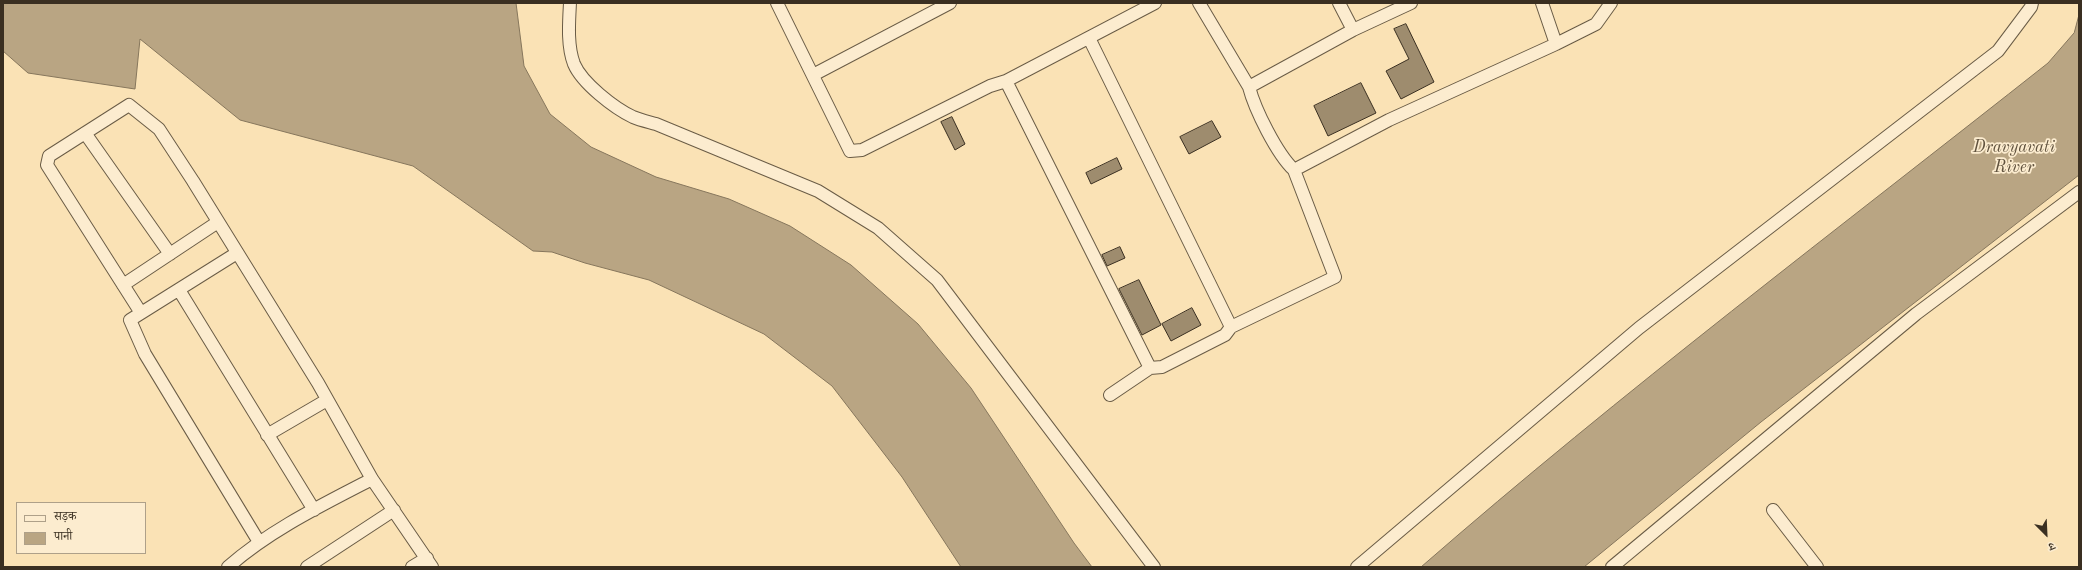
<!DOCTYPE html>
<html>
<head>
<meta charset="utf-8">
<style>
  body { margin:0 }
  #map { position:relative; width:2082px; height:570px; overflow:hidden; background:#fae2b5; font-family:"Old Standard TT","Noto Serif Devanagari",serif }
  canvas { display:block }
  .frame { position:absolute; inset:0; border:4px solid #3a2f21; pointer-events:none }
  .legend { position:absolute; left:16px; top:502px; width:130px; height:52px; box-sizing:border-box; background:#fceccf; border:1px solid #aea089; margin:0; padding:5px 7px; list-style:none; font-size:12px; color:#3a2f21 }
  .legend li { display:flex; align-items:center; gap:8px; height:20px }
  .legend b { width:20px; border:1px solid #aea089 }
  .north { position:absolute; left:2026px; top:514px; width:40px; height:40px; -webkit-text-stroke:3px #fceccf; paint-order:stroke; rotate:156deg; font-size:11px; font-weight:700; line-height:16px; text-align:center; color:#3a2f21 }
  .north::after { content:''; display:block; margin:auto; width:14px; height:18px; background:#3a2f21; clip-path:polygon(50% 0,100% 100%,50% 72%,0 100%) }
</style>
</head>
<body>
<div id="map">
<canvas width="2082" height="570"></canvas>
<div class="frame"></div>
<ul class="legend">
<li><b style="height:5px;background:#fceccf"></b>सड़क</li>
<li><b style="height:11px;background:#b9a583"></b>पानी</li>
</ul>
<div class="north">उ</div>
</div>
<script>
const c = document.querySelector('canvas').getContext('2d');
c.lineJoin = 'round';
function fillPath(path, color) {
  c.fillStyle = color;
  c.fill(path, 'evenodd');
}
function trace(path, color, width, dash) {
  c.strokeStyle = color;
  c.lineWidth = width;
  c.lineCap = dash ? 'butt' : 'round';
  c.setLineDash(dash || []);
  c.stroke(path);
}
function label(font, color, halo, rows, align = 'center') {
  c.font = font + ' "Old Standard TT",serif';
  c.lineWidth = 3.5;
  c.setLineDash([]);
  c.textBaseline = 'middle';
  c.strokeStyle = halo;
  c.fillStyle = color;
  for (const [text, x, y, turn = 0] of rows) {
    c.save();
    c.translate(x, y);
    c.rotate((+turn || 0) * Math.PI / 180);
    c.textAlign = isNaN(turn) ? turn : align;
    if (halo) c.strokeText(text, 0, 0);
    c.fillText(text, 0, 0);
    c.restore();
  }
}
const water = new Path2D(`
  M 3,3 L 516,3 L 524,66 L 550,114 L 591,147 L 656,177 L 729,199 L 790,226 L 851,265 L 918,324 L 971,388 L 1074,543 L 1092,567 L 961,567 L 902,477 L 832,386 L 764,334 L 649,280 L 585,263 L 552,252 L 533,251 L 413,166 L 240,120 L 140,39 L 135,89 L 28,73 L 3,51 Z
  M 2079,15 L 2079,175 L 1761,422 L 1584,567 L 1421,567 C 1623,391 1838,229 2048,63 L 2074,33 Z`);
const building = new Path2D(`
  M 1406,24 L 1434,82 L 1401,99 L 1386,71 L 1409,59 L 1394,29 Z
  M 1361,83 L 1376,113 L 1328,136 L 1314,106 Z
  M 952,117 L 965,144 L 955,150 L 941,122 Z
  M 1212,121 L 1221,137 L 1189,154 L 1180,137 Z
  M 1117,158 L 1122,169 L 1091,184 L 1086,173 Z
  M 1120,247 L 1125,258 L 1107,266 L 1102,255 Z
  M 1139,280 L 1161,325 L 1142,335 L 1119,289 Z
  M 1192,308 L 1201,325 L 1171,341 L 1162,324 Z`);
const minor = new Path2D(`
  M 570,3 C 569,22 567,46 574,64 C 582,83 614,108 633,117 C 640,120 649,122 656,124 L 818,191 L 878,228 L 937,280 L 1154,567
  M 777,3 L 850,151 L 862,150 L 990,86 L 1006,81 L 1155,3
  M 1339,3 L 1353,30
  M 1542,3 L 1556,44
  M 1089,38 L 1231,327
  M 813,75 L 950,3
  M 1006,81 L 1150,368
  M 1249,87 L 1353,30 L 1411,3
  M 85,133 L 170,254
  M 1294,170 L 1389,120 L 1556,44 L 1596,24 L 1611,3
  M 237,253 L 130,320 L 145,354 L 259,542
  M 123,285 L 218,222
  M 179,290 L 314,510
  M 141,313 L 47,165 L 49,156 L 129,105 L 159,129 L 193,181 L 318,383 L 372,479 L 432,567
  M 1110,395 L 1150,368 L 1162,367 L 1225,335 L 1231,327 L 1335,277 L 1294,170 C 1277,154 1255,110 1249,87 L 1199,3
  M 267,435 L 327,400
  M 1773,510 L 1817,567
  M 228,567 C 270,530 322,505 372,479
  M 307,567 L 394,510
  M 412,567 L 427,558
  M 1357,567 L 1639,328 L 1998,51 L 2031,7 L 2032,3
  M 1612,567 L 1916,314 L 2079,192`);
const waterNames = [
  ["Dravyavati",2014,148],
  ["River",2014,168]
];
fillPath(water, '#b9a583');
trace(water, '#86765c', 1);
fillPath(building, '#9e8c6e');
trace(building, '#3a2f21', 1);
trace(minor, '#6a5c46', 14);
trace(minor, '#fceccf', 12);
label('italic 17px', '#60523e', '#fceccf', waterNames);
</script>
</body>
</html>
